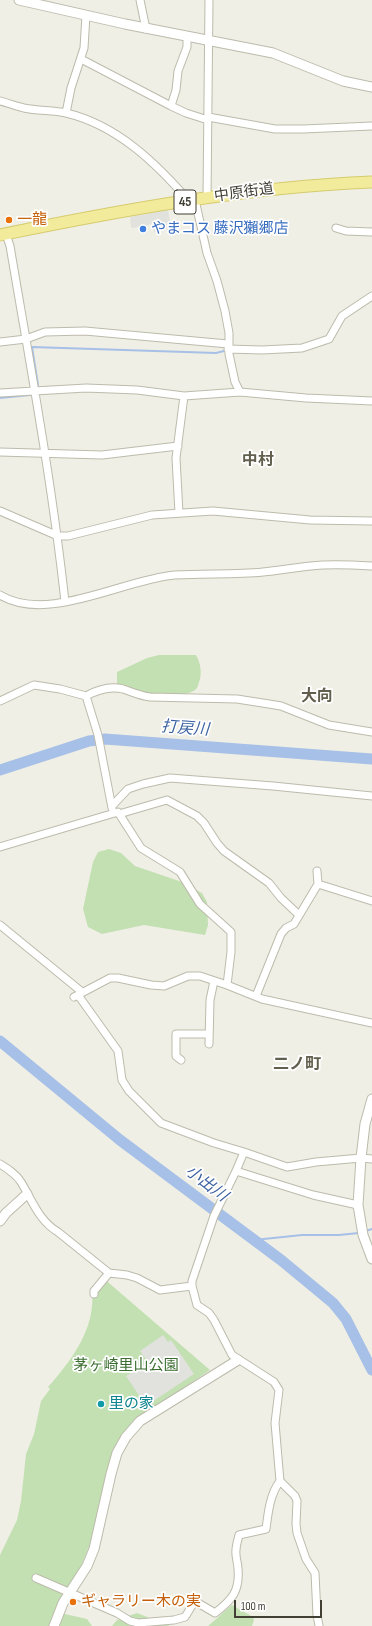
<!DOCTYPE html>
<html>
<head>
<meta charset="utf-8">
<style>
  body { margin:0 }
  #map { position:relative; width:372px; height:1626px; overflow:hidden; background:#f0efe5; font-family:"Sofia Sans Condensed",sans-serif }
  canvas { display:block }
  .scale { position:absolute; left:234px; top:1600px; width:88px; height:18px; box-sizing:border-box; border:2px solid #423f35; border-top:0; padding-left:5px; font-size:12px; line-height:14px; white-space:nowrap; color:#423f35; -webkit-text-stroke:3px #fff; paint-order:stroke }
</style>
</head>
<body>
<div id="map">
<canvas width="372" height="1626"></canvas>
<div class="scale">100 m</div>
</div>
<script>
const c = document.querySelector('canvas').getContext('2d');
c.lineJoin = 'round';
function fillPath(path, color) {
  c.fillStyle = color;
  c.fill(path, 'evenodd');
}
function trace(path, color, width, dash) {
  c.strokeStyle = color;
  c.lineWidth = width;
  c.lineCap = dash ? 'butt' : 'round';
  c.setLineDash(dash || []);
  c.stroke(path);
}
function label(font, color, halo, rows, align = 'center') {
  c.font = font + ' "Sofia Sans Condensed","Noto Sans JP",sans-serif';
  c.lineWidth = 3.5;
  c.setLineDash([]);
  c.textBaseline = 'middle';
  c.strokeStyle = halo;
  c.fillStyle = color;
  for (const [text, x, y, turn = 0] of rows) {
    c.save();
    c.translate(x, y);
    c.rotate((+turn || 0) * Math.PI / 180);
    c.textAlign = isNaN(turn) ? turn : align;
    if (halo) c.strokeText(text, 0, 0);
    c.fillText(text, 0, 0);
    c.restore();
  }
}
const green = new Path2D(`
  M 159,655 L 196,655 C 200,662 202,671 200,679 C 199,681 198,686 197,688 C 188,701 135,692 121,690 L 117,684 L 117,672 L 147,658 Z
  M 109,849 L 121,853 L 135,866 L 182,882 L 202,893 L 207,902 L 208,925 L 205,935 L 144,925 L 102,934 L 88,927 L 83,909 L 93,862 L 98,852 Z
  M 102,1277 L 210,1370 L 169,1398 L 120,1440 L 91,1542 L 78,1573 L 56,1612 L 87,1619 L 92,1626 L 0,1626 L 0,1555 L 17,1520 L 21,1501 L 26,1454 L 34,1434 L 41,1401 L 50,1389 L 48,1387 C 72,1360 96,1328 92,1290 Z
  M 232,1605 L 253,1617 L 254,1620 L 252,1626 L 208,1626 Z
  M 137,1613 L 170,1626 L 112,1626 L 117,1620 Z`);
const parking = new Path2D(`
  M 168,210 L 171,228 L 154,232 L 152,224 L 133,228 L 131,227 L 130,217 Z
  M 163,1335 L 168,1342 L 171,1340 L 194,1374 L 146,1406 L 126,1376 L 148,1362 L 140,1351 Z`);
const stream = new Path2D(`
  M 38,385 L 32,347 L 216,353 L 224,351
  M 0,398 L 30,395
  M 366,1231 L 372,1229
  M 254,1240 L 302,1235 L 339,1235 L 359,1233`);
const river = new Path2D(`
  M 0,770 L 89,741 L 105,739 L 372,759
  M 0,1041 L 120,1140 L 281,1260 L 333,1303 L 346,1319 L 372,1370`);
const minor = new Path2D(`
  M 140,0 L 146,29
  M 81,59 L 171,106 L 186,113 L 208,120
  M 0,101 C 8,103 16,106 24,108 C 38,111 53,110 66,113 C 117,125 156,163 189,201
  M 171,106 L 176,90 L 178,71 L 187,47 L 187,37
  M 66,113 L 71,88 L 84,48 L 86,15
  M 208,117 L 275,129 L 303,129 L 372,126
  M 207,198 L 209,0
  M 195,200 L 207,253 L 217,281 L 225,311 L 229,333 L 229,354 L 235,382 L 240,392
  M 336,228 L 346,231 L 372,232
  M 6,234 L 10,246 C 30,364 52,482 65,602
  M 0,342 L 26,339 L 45,332 L 85,331 L 228,344
  M 228,349 L 262,350 L 302,348 L 329,339 L 342,316 L 372,296
  M 0,393 L 86,388 L 137,390 L 184,396 L 240,392 L 306,398 L 372,401
  M 0,452 L 102,455 L 178,446
  M 0,511 L 58,536 L 68,536 L 152,515 L 213,511 L 310,520 L 372,521
  M 179,513 L 176,458 L 184,396
  M 0,595 C 48,624 124,579 175,575 C 204,573 234,575 263,572 C 283,570 303,566 323,565 C 340,564 356,565 372,566
  M 86,696 L 98,735 L 112,808
  M 0,701 L 34,685 L 60,689 L 86,696 C 97,690 111,686 123,689 C 132,692 140,696 150,697 L 237,699 L 269,704 L 281,706 L 329,725 L 372,732
  M 112,806 L 128,789 L 143,784 L 170,778 L 273,786 L 372,796
  M 119,814 L 167,800 L 197,816 L 204,823 L 217,843 L 224,851 L 269,883 L 281,898 L 299,915
  M 0,847 L 118,812 L 141,848 L 180,872 L 200,904 L 231,932 L 231,952 L 227,985
  M 318,884 L 372,901
  M 0,925 L 82,992
  M 78,995 L 118,1051 L 122,1080 L 129,1091 L 161,1123 L 214,1143 L 244,1152
  M 256,996 L 281,934 L 286,928 L 294,924 L 318,884 L 317,871
  M 74,997 L 110,978 L 118,978 L 151,985 L 164,986 L 188,976 L 200,976 L 227,985 L 262,999 L 372,1023
  M 209,1044 L 210,1000 L 214,981
  M 181,1060 L 176,1056 L 176,1034 L 209,1034
  M 0,1164 C 8,1169 16,1174 21,1182 C 32,1200 39,1221 58,1232 L 109,1273 L 127,1275 L 137,1278 L 160,1290 L 192,1286
  M 236,1171 L 244,1152 L 287,1167 L 316,1162 L 361,1158 L 372,1159
  M 94,1294 L 94,1291 L 109,1273
  M 36,1578 L 117,1613 L 130,1621 L 138,1623 L 174,1620 L 185,1617 L 193,1604 L 198,1603 L 215,1613 C 232,1600 240,1591 238,1569 C 238,1563 235,1556 236,1550 C 236,1545 238,1540 239,1535 L 266,1529 C 268,1513 270,1494 280,1481
  M 319,1626 L 317,1615 L 315,1573 L 306,1559 L 297,1533 L 296,1524 L 297,1501 L 295,1496 L 280,1481 L 275,1423 L 279,1390 L 274,1382 L 232,1355 L 214,1320 L 209,1313 L 197,1305 L 192,1286 L 192,1281 L 214,1216 L 236,1171 L 313,1195 L 358,1205`);
const tertiary = new Path2D(`
  M 19,0 L 125,24 L 273,53 L 343,81 L 372,87
  M 372,1099 L 365,1124 L 361,1158 L 358,1205 L 363,1235 L 372,1259
  M 0,1221 L 6,1213 L 27,1194
  M 54,1626 L 63,1603 L 87,1566 L 94,1549 L 111,1474 L 117,1453 L 126,1437 L 140,1421 L 238,1360`);
const primary = new Path2D(`
  M 0,235 C 122,210 247,187 372,182`);
const markers = [
  [9,220,4,"#e8710a"],
  [143,229,4,"#3f7fe0"],
  [101,1404,4,"#0f9aa8"],
  [73,1602,4,"#e8710a"]
];
const shields = [
  [185,202,22]
];
const shieldNames = [
  ["45",185,202]
];
const streetNames = [
  ["中原街道",244,193,-8]
];
const foodNames = [
  ["一龍",17,220],
  ["ギャラリー木の実",81,1602]
];
const shopNames = [
  ["やまコス 藤沢獺郷店",151,229]
];
const parkNames = [
  ["茅ヶ崎里山公園",126,1366]
];
const cultureNames = [
  ["里の家",109,1404]
];
const neighbourhoodNames = [
  ["中村",258,461],
  ["大向",317,697],
  ["二ノ町",297,1065]
];
const waterNames = [
  ["打戻川",185,729,4],
  ["小出川",206,1184,37]
];
fillPath(green, '#c2e0b2');
fillPath(parking, '#e1e1dd');
trace(stream, '#a7c0e7', 2);
trace(river, '#a7c0e7', 11);
trace(minor, '#bdbbac', 9);
trace(tertiary, '#bdbbac', 11);
trace(primary, '#d5cb6e', 13);
trace(minor, '#fff', 7);
trace(tertiary, '#fff', 9);
trace(primary, '#f2eb9c', 11);
for (const [x, y, r, color] of markers) {
  const dot = new Path2D();
  dot.arc(x, y, r, 0, 2 * Math.PI);
  c.fillStyle = color;
  c.fill(dot);
  trace(dot, '#fff', 1.5);
}
for (const [x, y, w] of shields) {
  const box = new Path2D();
  box.roundRect(x - w / 2, y - 12, w, 24, 3);
  c.fillStyle = '#fff';
  c.fill(box);
  trace(box, '#423f35', 1);
}
label('bold 14px', '#423f35', null, shieldNames);
label('15px', '#423f35', '#fff', streetNames);
label('15px', '#c56008', '#fff', foodNames, 'left');
label('15px', '#366cbe', '#fff', shopNames, 'left');
label('15px', '#3b6d30', '#fff', parkNames);
label('15px', '#0d838f', '#fff', cultureNames, 'left');
label('bold 16px', '#635f4e', '#fff', neighbourhoodNames);
label('italic 16px', '#3b62a1', '#fff', waterNames);
</script>
</body>
</html>
